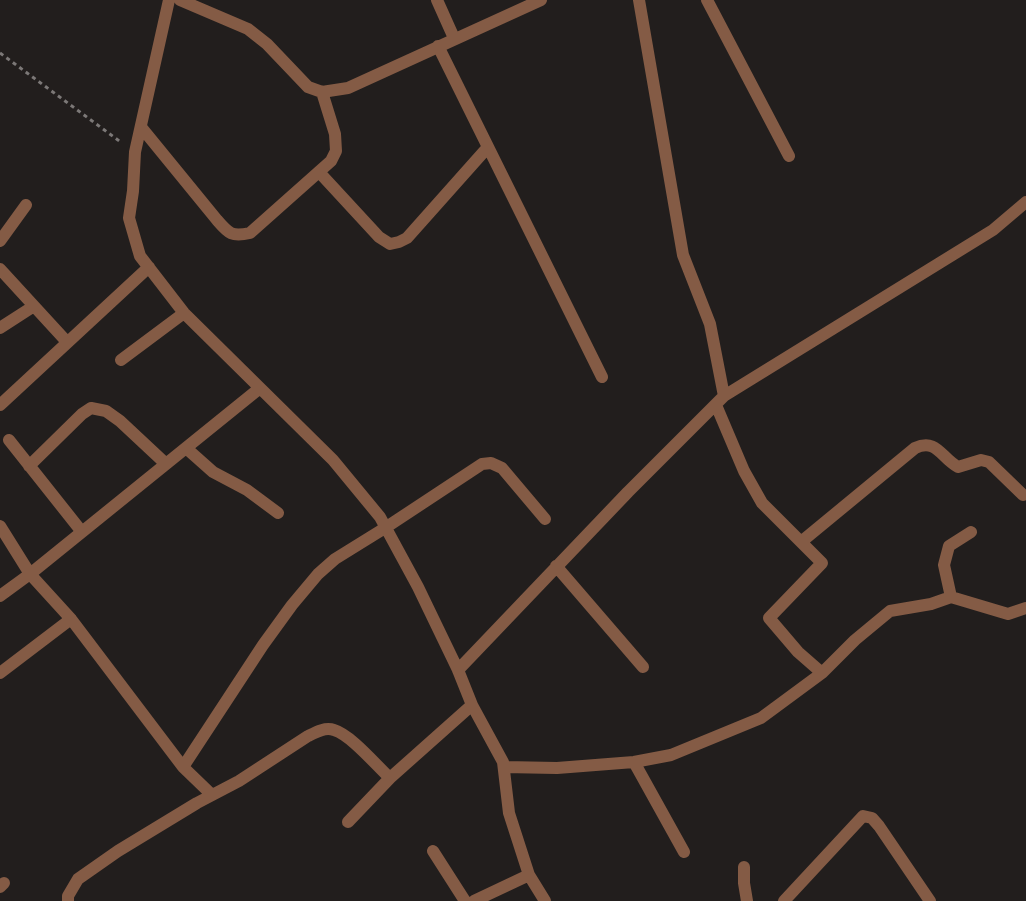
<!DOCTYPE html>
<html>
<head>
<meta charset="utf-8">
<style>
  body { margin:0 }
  canvas { display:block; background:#221e1d }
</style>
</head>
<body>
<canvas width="1026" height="901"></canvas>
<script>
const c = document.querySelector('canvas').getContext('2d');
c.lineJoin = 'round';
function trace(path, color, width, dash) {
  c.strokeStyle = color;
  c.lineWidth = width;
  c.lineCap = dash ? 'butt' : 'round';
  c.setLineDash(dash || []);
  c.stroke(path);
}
const path = new Path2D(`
  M 0,53 L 122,143`);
const minor = new Path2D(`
  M 169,0 L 135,152 L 133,191 L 129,218 L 140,256 L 184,313 L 333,460 L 380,517 L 418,587 L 458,670 L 472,705 L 503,762 L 509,813 L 529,875 L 474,901
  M 180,0 L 248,29 L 267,44 L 308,87 L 322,92 L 348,88 L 541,0
  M 437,0 L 454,38
  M 639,0 L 683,255 L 710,324 L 724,396
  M 707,0 L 789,156
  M 438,46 L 602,377
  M 141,127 L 217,220 C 229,234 232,237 250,233 L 331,161 L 336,151 L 335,134 L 322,92
  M 319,172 L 379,237 L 390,244 L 399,242 L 407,238 L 488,147
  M 0,241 L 26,205
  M 0,269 L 67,342
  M 0,328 L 34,306
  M 121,360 L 184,313
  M 0,405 L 149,267
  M 716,405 L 744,471 L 762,503 L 822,563 L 769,618 L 798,652 L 822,673
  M 9,440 L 82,532
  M 186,448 L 213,472 L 247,490 L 278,513
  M 29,466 L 82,414 L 91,408 L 106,411 L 120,421 L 166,464
  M 0,526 L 30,574 L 71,619 L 183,767 L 212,795
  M 801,542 L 915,448 C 937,438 941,458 958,467 L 981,460 L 989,462 L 1023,495
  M 556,566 L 643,667
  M 0,596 L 30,574 L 260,388
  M 951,597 L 944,565 L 949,546 L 971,532
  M 458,670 L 628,492 L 724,396 L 993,230 L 1026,202
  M 0,673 L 71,619
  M 634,762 L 684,852
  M 183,767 L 263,645 L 292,605 L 318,574 L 335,559 L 385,528 L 482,464 L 491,463 L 502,468 L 545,519
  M 504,767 L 557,768 L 634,762 L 671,755 L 761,718 L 822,673 L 855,640 L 890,611 L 931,604 L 951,597 L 1008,614 L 1026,608
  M 348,822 L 390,778 L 472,705
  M 433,851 L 465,901
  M 744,867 L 744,883 L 747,901
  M 529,875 L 545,901
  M 0,887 L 4,883
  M 68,901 L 68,896 L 78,879 L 118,851 L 197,803 L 239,781 L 308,736 C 316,732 325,727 334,730 C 351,735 376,765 390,778
  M 784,901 L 863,816 L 872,818 L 879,826 L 930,901`);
trace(path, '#7c7877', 3, [4, 4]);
trace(minor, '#845b45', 12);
</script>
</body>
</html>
